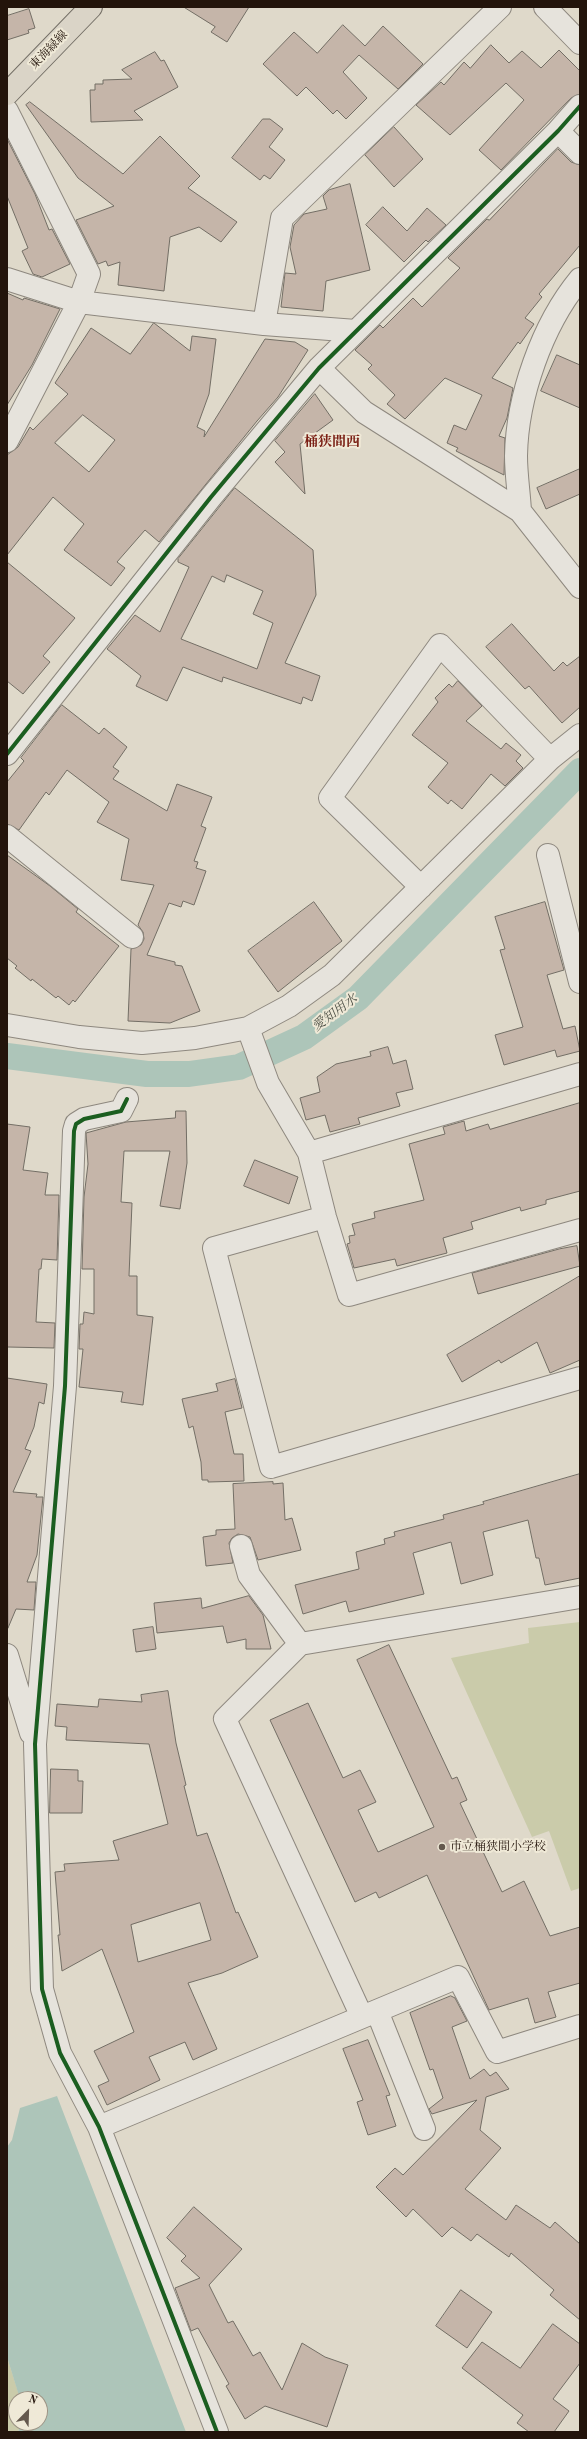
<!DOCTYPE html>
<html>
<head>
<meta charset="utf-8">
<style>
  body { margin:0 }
  #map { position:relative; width:587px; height:2439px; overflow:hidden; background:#dfd9ca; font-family:"Old Standard TT",serif }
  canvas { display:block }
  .frame { position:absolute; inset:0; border:8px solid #23140b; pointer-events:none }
  .north { position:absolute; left:8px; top:2391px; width:40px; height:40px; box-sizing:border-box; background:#efe9d7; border:1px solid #9d9485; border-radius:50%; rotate:23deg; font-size:11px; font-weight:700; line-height:16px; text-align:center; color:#23140b }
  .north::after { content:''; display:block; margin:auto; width:14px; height:18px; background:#65594e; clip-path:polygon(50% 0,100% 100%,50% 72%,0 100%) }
</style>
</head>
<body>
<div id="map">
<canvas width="587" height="2439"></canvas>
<div class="frame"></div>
<div class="north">N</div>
</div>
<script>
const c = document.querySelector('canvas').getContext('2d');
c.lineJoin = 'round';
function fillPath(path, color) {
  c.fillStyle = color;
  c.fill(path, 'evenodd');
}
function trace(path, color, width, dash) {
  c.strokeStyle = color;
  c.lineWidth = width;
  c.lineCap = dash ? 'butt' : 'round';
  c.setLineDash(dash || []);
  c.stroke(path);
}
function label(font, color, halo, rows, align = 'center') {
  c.font = font + ' "Old Standard TT","Noto Serif JP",serif';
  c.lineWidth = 4;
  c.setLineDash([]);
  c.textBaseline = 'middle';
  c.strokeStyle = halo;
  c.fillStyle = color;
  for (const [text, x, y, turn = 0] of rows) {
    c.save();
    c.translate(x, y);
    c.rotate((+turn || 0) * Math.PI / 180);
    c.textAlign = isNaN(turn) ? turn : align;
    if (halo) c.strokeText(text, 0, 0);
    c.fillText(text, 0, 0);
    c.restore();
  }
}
const green = new Path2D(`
  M 580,1622 L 580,1888 L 571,1891 L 549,1831 L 532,1837 L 451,1658 L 529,1643 L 528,1628 Z
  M 7,2357 L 20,2398 L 16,2399 L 16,2423 L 21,2423 L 18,2432 L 7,2432 Z`);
const water = new Path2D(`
  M 57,2096 L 186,2432 L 18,2432 L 21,2423 L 40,2423 L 40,2399 L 20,2399 L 7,2357 L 7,2147 L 12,2140 L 20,2108 Z`);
const canal = new Path2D(`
  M 7,1056 L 147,1074 L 189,1074 L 239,1067 L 304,1037 L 358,998 L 580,771`);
const building = new Path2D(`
  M 184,7 L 249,7 L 227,42 L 211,32 L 215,27 Z
  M 29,9 L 35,28 L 28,30 L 29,33 L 7,40 L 7,16 Z
  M 343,25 L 365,46 L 383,26 L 423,64 L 398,89 L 359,55 L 343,72 L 367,98 L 346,119 L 337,110 L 333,114 L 306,87 L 297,96 L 263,64 L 294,32 L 317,53 Z
  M 491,45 L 509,63 L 522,51 L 541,68 L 559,50 L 580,71 L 580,94 L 571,98 L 501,170 L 479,150 L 524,100 L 506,83 L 450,135 L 416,105 L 441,82 L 444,85 L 464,62 L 470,68 Z
  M 155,52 L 161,61 L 164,60 L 178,87 L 134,111 L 143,120 L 91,122 L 90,90 L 95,90 L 95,84 L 103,84 L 103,80 L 132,79 L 122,70 Z
  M 30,102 L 123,174 L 160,136 L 200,176 L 188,188 L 237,222 L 221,242 L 199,227 L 170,237 L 164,291 L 118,285 L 120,262 L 108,266 L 106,261 L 98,264 L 76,220 L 114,206 L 78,178 L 26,105 Z
  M 263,119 L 270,119 L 283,129 L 269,147 L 285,160 L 270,179 L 264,175 L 260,180 L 232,158 Z
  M 394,127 L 423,159 L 394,187 L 365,155 Z
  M 7,139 L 35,194 L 49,230 L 52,229 L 70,264 L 42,277 L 33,274 L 22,251 L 28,248 L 7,196 Z
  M 558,149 L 571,162 L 580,165 L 580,245 L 539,294 L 542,297 L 525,318 L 534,324 L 520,344 L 518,342 L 492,378 L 513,388 L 507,418 L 499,436 L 505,438 L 504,475 L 456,451 L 458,448 L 447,443 L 454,425 L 466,430 L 482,395 L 445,378 L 405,419 L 387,404 L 395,395 L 368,369 L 372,365 L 355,350 L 380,325 L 383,328 L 413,298 L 422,307 L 460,268 L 448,258 L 487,219 L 489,220 Z
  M 350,184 L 370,270 L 326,281 L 323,311 L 281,307 L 285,273 L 296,274 L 290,247 L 294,225 L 304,214 L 327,209 L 323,196 L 329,190 Z
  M 383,207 L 407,231 L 427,208 L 446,225 L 428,242 L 426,240 L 404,262 L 366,225 Z
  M 7,293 L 23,300 L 24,298 L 60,309 L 32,365 L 7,405 Z
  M 154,323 L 190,351 L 192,336 L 216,339 L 209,394 L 197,427 L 205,431 L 204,437 L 265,339 L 295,342 L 308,350 L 278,397 L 257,421 L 159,542 L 145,530 L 117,562 L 125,568 L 111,586 L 64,550 L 84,524 L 53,497 L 7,555 L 7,455 L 18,447 L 30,427 L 33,430 L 68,394 L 55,383 L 91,328 L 130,354 ZM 83,415 L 115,440 L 89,472 L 55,443 Z
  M 557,355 L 580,365 L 580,408 L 541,391 Z
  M 315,394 L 333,420 L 300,444 L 305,494 L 275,462 L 285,452 L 275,441 Z
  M 580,469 L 580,494 L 546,509 L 537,488 Z
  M 235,488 L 313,550 L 316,595 L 285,663 L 320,676 L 312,701 L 303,697 L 301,704 L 223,677 L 222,682 L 183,667 L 167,701 L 136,686 L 141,676 L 107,649 L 135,615 L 160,632 L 189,567 L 178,562 L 178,559 ZM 227,575 L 263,591 L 253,614 L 273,623 L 257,669 L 181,639 L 212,576 L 224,582 Z
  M 7,562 L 75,618 L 43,656 L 50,662 L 23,694 L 7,681 Z
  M 512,624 L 554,671 L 563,662 L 567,666 L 580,656 L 580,707 L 562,723 L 529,686 L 525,689 L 486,647 Z
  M 458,681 L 482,706 L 466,721 L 501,749 L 506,743 L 521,755 L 516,761 L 523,768 L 505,786 L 491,774 L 462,809 L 451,800 L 448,804 L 428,787 L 448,763 L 412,735 L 438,702 L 435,698 L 449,684 L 452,687 Z
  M 62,705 L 99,734 L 104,728 L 127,747 L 113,767 L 119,771 L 113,779 L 167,811 L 177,784 L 212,797 L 201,826 L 206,828 L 194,861 L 198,862 L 196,868 L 206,871 L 194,905 L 183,901 L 181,907 L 169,903 L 147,955 L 175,962 L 175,965 L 182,966 L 200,1011 L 170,1023 L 128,1021 L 131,949 L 141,945 L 144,939 L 143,932 L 138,925 L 154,885 L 121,880 L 129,839 L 97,822 L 109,802 L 67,770 L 49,795 L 46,792 L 19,830 L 7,824 L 7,782 L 24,761 L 21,758 Z
  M 7,855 L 50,886 L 78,909 L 76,912 L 119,946 L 75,1002 L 73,1000 L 69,1005 L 58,996 L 56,998 L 32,979 L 31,981 L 15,968 L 17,966 L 7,958 Z
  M 314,902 L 342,941 L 278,992 L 248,951 Z
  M 545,902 L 564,970 L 547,975 L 563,1029 L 575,1026 L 580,1051 L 557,1057 L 555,1050 L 504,1065 L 495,1035 L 523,1027 L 500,950 L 505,949 L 495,917 Z
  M 388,1047 L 393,1064 L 406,1060 L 413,1089 L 396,1093 L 400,1106 L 358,1118 L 360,1124 L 330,1132 L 325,1115 L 306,1120 L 300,1098 L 320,1092 L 317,1077 L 336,1064 L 371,1056 L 370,1052 Z
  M 580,1103 L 580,1191 L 546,1200 L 546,1204 L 521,1211 L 520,1207 L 471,1222 L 473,1229 L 443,1238 L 447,1253 L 397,1266 L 395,1259 L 354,1268 L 347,1244 L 350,1243 L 349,1236 L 355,1235 L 352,1224 L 375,1218 L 374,1212 L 424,1200 L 409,1144 L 445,1134 L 443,1127 L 464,1121 L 466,1131 L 488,1124 L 490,1129 Z
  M 176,1111 L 186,1111 L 187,1163 L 180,1209 L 160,1206 L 170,1151 L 124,1151 L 121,1202 L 132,1203 L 129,1276 L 137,1276 L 137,1315 L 153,1317 L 143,1405 L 121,1402 L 123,1392 L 79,1387 L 83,1349 L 79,1349 L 80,1324 L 83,1324 L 84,1312 L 94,1314 L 94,1269 L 82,1269 L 84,1197 L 88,1164 L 86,1133 L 126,1122 L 175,1118 Z
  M 7,1124 L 30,1127 L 23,1170 L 48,1173 L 45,1195 L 59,1195 L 57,1260 L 42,1259 L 41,1269 L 39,1269 L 36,1322 L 55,1323 L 54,1348 L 7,1347 Z
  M 255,1160 L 298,1177 L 289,1204 L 244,1186 Z
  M 577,1246 L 580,1266 L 478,1294 L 472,1273 L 559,1249 Z
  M 580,1276 L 580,1360 L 550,1373 L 537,1342 L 501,1363 L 499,1360 L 462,1382 L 447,1355 Z
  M 7,1378 L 47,1384 L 44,1404 L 39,1402 L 34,1427 L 25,1449 L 31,1451 L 13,1492 L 37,1494 L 36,1497 L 43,1497 L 37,1555 L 27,1582 L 36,1582 L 34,1610 L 16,1609 L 8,1628 Z
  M 235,1379 L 242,1408 L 225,1412 L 234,1454 L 243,1454 L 244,1481 L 208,1482 L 208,1480 L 202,1480 L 201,1462 L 193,1426 L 189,1428 L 182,1399 L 218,1391 L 216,1384 Z
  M 580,1474 L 580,1578 L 545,1585 L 539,1558 L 536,1558 L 528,1520 L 483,1532 L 493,1575 L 461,1584 L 451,1542 L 413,1553 L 424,1594 L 349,1612 L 346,1601 L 303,1614 L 295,1585 L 359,1569 L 356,1552 L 385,1544 L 384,1539 L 395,1536 L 394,1532 L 444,1519 L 443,1515 L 484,1504 L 483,1502 Z
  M 273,1482 L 273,1484 L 283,1483 L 285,1520 L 292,1518 L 301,1550 L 258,1560 L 250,1537 L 238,1534 L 232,1538 L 229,1543 L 233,1563 L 206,1566 L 203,1537 L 216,1535 L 216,1530 L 235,1529 L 233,1484 Z
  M 249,1596 L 263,1615 L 271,1649 L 246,1649 L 246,1639 L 227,1643 L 223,1626 L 157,1633 L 154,1603 L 201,1598 L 202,1608 Z
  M 153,1627 L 156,1649 L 136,1652 L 133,1630 Z
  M 389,1645 L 452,1779 L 457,1777 L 467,1800 L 460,1803 L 502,1892 L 524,1881 L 550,1936 L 580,1927 L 580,1983 L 548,1992 L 556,2017 L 535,2023 L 528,1998 L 489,2010 L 427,1875 L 379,1898 L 376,1892 L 355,1902 L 270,1720 L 308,1703 L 343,1778 L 360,1770 L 376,1802 L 358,1810 L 378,1852 L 434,1827 L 357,1660 Z
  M 168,1691 L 176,1743 L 186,1785 L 184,1786 L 197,1836 L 207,1833 L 236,1913 L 238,1912 L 258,1957 L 222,1973 L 188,1983 L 217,2049 L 193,2060 L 185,2042 L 149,2057 L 160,2080 L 107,2105 L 98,2086 L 109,2081 L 94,2051 L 134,2032 L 102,1949 L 62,1971 L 58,1935 L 60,1935 L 55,1872 L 65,1871 L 64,1864 L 119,1860 L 113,1841 L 168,1824 L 149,1744 L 66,1740 L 67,1727 L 55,1726 L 57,1704 L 98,1707 L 99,1699 L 142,1702 L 141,1695 ZM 200,1903 L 211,1940 L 138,1962 L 131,1925 Z
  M 51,1769 L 78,1770 L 78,1781 L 83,1781 L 82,1813 L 50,1813 Z
  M 451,1996 L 455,1998 L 467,2021 L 452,2027 L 470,2079 L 484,2069 L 490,2076 L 496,2072 L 509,2089 L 486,2097 L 480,2130 L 501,2148 L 465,2189 L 506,2220 L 516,2205 L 550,2228 L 555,2222 L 580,2244 L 580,2320 L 550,2295 L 554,2290 L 511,2253 L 509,2257 L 477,2234 L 471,2241 L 452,2227 L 442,2237 L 413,2209 L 406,2217 L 376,2187 L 395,2168 L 403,2175 L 477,2100 L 432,2114 L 429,2109 L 443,2098 L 433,2069 L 430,2070 L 410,2013 Z
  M 368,2040 L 390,2095 L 386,2096 L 396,2126 L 368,2135 L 357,2102 L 363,2100 L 343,2049 Z
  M 194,2207 L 242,2249 L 209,2285 L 228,2323 L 233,2321 L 253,2356 L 260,2352 L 282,2390 L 302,2343 L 325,2357 L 348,2365 L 327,2427 L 265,2406 L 245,2419 L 226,2386 L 229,2384 L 198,2328 L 191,2331 L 175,2288 L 200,2278 L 181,2261 L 186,2256 L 167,2238 Z
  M 461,2290 L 492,2312 L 467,2348 L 436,2326 Z
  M 553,2324 L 580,2344 L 580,2363 L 553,2399 L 569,2411 L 554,2432 L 529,2432 L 517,2423 L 523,2415 L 462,2368 L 482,2342 L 520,2368 Z`);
const minor = new Path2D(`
  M 545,7 L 580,43
  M 7,111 L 89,274 L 79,302 L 7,441
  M 558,131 L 580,153
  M 7,279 L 79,302 L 264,324 L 356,331
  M 264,324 L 282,218 L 500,7
  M 319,368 L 364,412 L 520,511 L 580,587
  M 520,511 C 519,493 516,474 516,456 C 517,397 542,325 580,279
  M 7,754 L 211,497 L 319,368 L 558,131 L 580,106
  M 7,836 L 132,937
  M 548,855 L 580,982
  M 421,887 L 330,798 L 440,645 L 550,759
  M 7,1025 L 79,1037 L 142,1043 L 195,1038 L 248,1028 L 289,1006 L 332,975 L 550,759 L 580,735
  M 248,1028 L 268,1083 L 309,1153 L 325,1217 L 349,1295 L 580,1230
  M 127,1099 L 121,1111 L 84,1119 L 76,1124 L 74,1131 L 65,1386 L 35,1744 L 42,1989 L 60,2053 L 99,2127 L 217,2432
  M 309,1153 L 580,1074
  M 325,1217 L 214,1248 L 271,1467 L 580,1378
  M 241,1546 L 249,1575 L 300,1644
  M 7,1655 L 31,1733
  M 377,2011 L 424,2129
  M 362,2017 L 225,1719 L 300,1644 L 580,1597
  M 99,2127 L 458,1977 L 497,2052 L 580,2026`);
const major = new Path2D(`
  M 7,94 L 91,7`);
const cycleway = new Path2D(`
  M 7,754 L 211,497 L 319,368 L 558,131 L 580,106
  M 127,1099 L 121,1111 L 84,1119 L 76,1124 L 74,1131 L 65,1386 L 35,1744 L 42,1989 L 60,2053 L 99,2127 L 217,2432`);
const markers = [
  [442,1847,4,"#65594e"]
];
const streetNames = [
  ["東海緑線",49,50,-46]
];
const poiNames = [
  ["市立桶狭間小学校",450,1847]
];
const waterNames = [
  ["愛知用水",335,1013,-37]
];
const quarterNames = [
  ["桶狭間西",332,442]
];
fillPath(green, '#cacbaa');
fillPath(water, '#adc5b9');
trace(canal, '#adc5b9', 26);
fillPath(building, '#c5b5a9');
trace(building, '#736e65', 1);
trace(minor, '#8e887f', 24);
trace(major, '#736e65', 24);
trace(minor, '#e6e3dc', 22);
trace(major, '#dad4c7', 22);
trace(cycleway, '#1b5e20', 4);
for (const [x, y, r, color] of markers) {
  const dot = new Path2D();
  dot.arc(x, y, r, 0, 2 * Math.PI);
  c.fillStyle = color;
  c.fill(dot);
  trace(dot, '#efe9d7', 1.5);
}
label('12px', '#23140b', '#efe9d7', streetNames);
label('12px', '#23140b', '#efe9d7', poiNames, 'left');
label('italic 13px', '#4c4f45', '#efe9d7', waterNames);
label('bold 14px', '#7a1f14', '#efe9d7', quarterNames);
</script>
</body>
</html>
